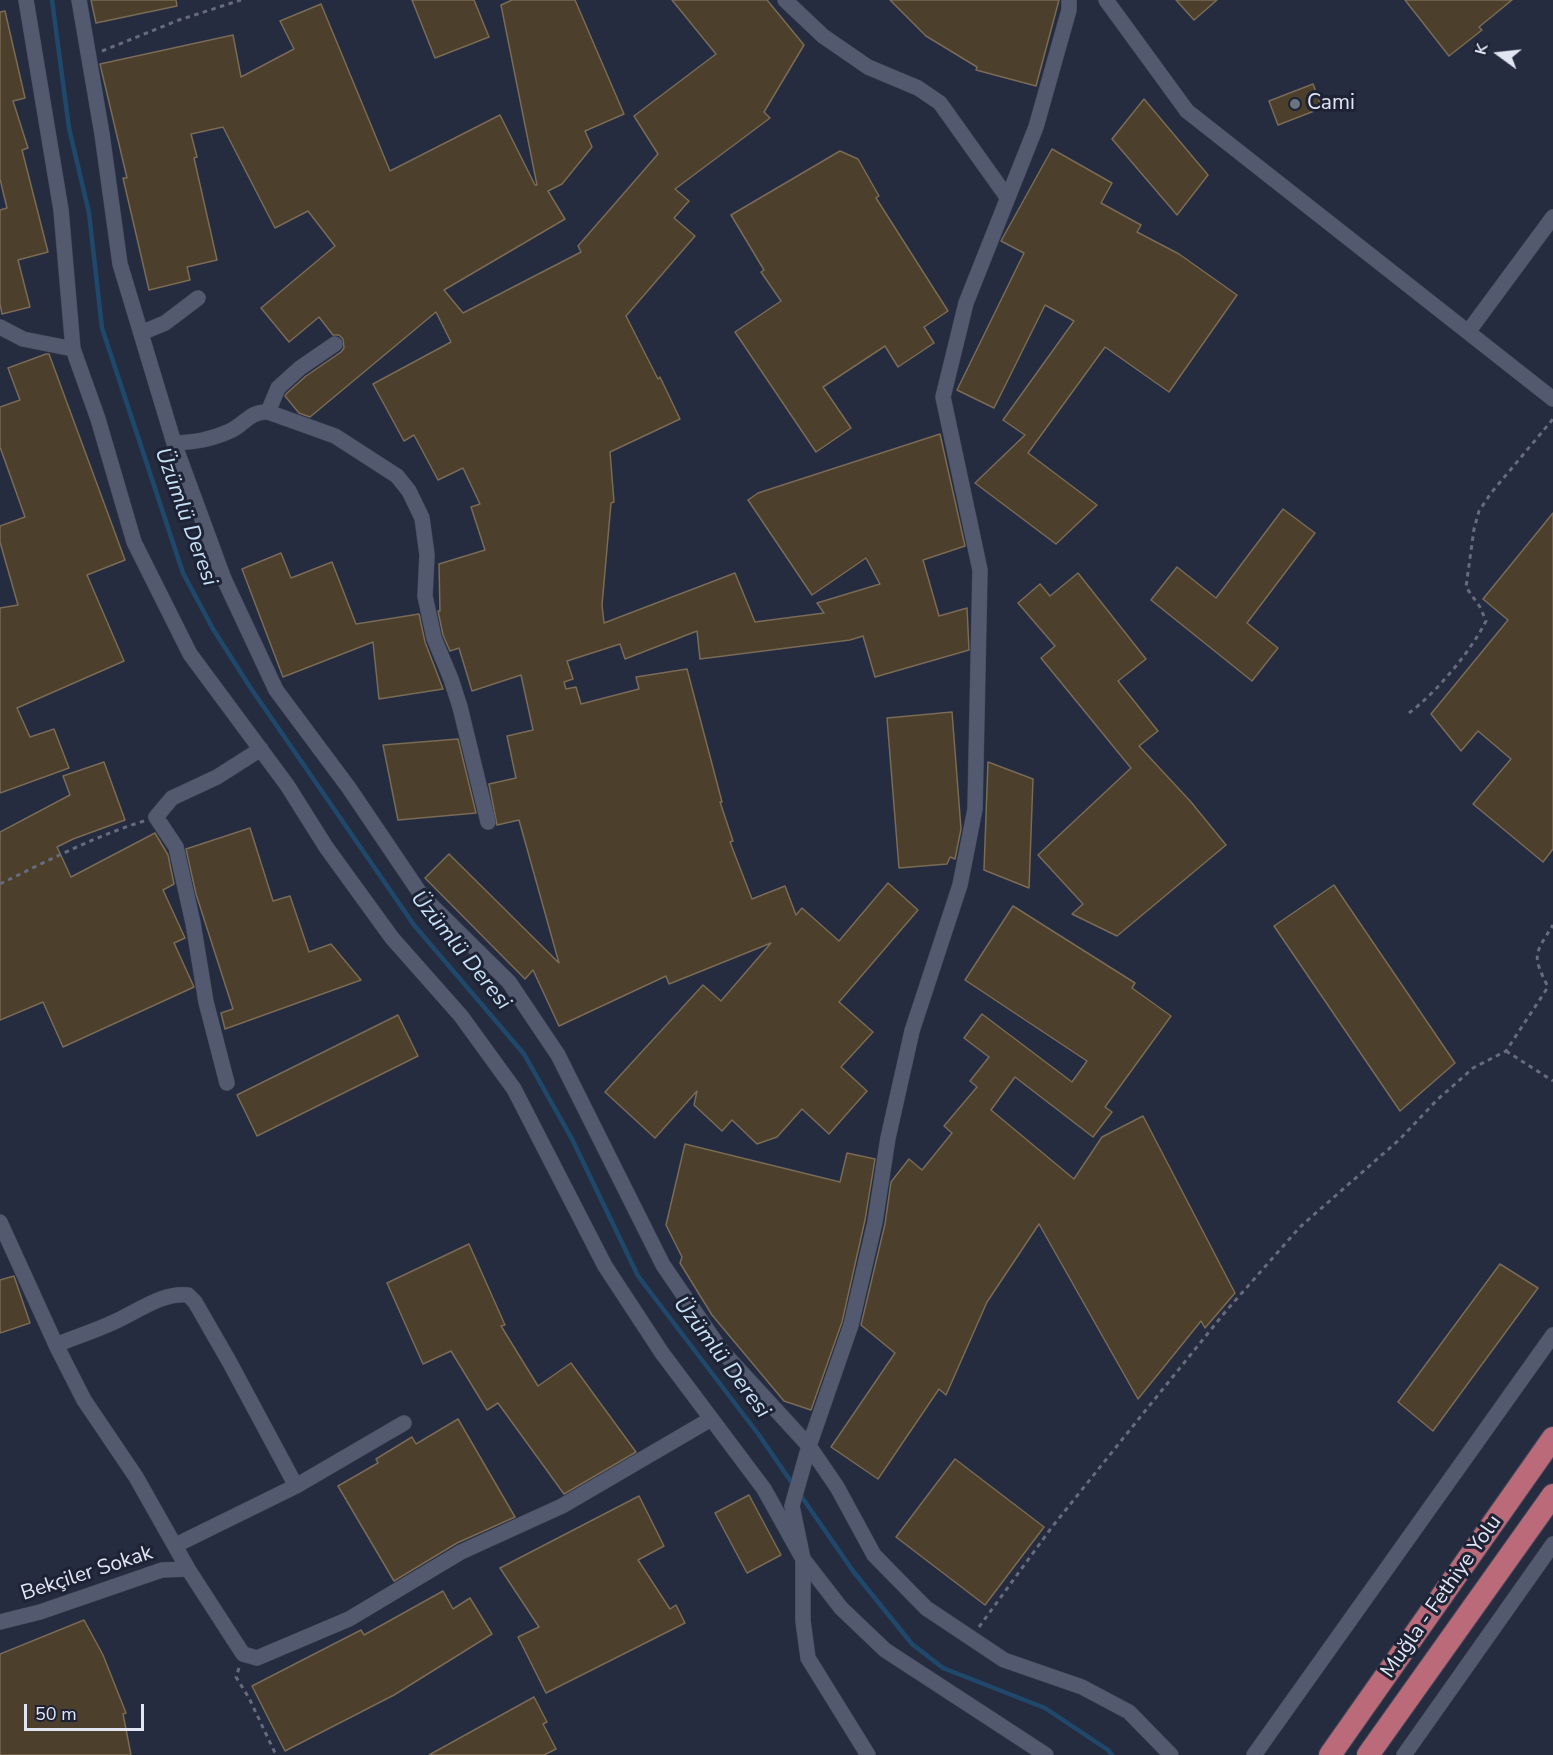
<!DOCTYPE html>
<html>
<head>
<meta charset="utf-8">
<style>
  body { margin:0 }
  #map { position:relative; width:1553px; height:1755px; overflow:hidden; background:#262c40; font-family:"Nunito Sans",sans-serif }
  canvas { display:block }
  .north { position:absolute; left:1469px; top:24px; width:60px; height:60px; -webkit-text-stroke:4px #1d2335; paint-order:stroke; rotate:285deg; font-size:16px; font-weight:700; line-height:24px; text-align:center; color:#e2e6f3 }
  .north::after { content:''; display:block; margin:auto; width:21px; height:27px; background:#e2e6f3; clip-path:polygon(50% 0,100% 100%,50% 72%,0 100%) }
  .scale { position:absolute; left:24px; top:1704px; width:120px; height:27px; box-sizing:border-box; border:3px solid #e2e6f3; border-top:0; padding-left:8px; font-size:18px; line-height:21px; white-space:nowrap; color:#e2e6f3; -webkit-text-stroke:4px #1d2335; paint-order:stroke }
</style>
</head>
<body>
<div id="map">
<canvas width="1553" height="1755"></canvas>
<div class="north">K</div>
<div class="scale">50 m</div>
</div>
<script>
const c = document.querySelector('canvas').getContext('2d');
c.lineJoin = 'round';
function trace(path, color, width, dash) {
  c.strokeStyle = color;
  c.lineWidth = width;
  c.lineCap = dash ? 'butt' : 'round';
  c.setLineDash(dash || []);
  c.stroke(path);
}
function fillPath(path, color) {
  c.fillStyle = color;
  c.fill(path, 'evenodd');
}
function label(font, color, halo, rows, align = 'center') {
  c.font = font + ' "Nunito Sans",sans-serif';
  c.lineWidth = 6;
  c.setLineDash([]);
  c.textBaseline = 'middle';
  c.strokeStyle = halo;
  c.fillStyle = color;
  for (const [text, x, y, turn = 0] of rows) {
    c.save();
    c.translate(x, y);
    c.rotate((+turn || 0) * Math.PI / 180);
    c.textAlign = isNaN(turn) ? turn : align;
    if (halo) c.strokeText(text, 0, 0);
    c.fillText(text, 0, 0);
    c.restore();
  }
}
const stream = new Path2D(`
  M 52,0 L 69,128 L 89,213 L 102,328 L 183,573 L 213,629 L 250,687 L 414,925 L 524,1054 L 572,1139 L 638,1276 L 759,1435 L 794,1486
  M 799,1493 L 853,1571 L 912,1644 L 943,1668 L 1045,1708 L 1108,1750 L 1112,1755`);
const building = new Path2D(`
  M 91,0 L 176,0 L 177,6 L 96,23 Z
  M 412,0 L 474,0 L 489,37 L 435,58 Z
  M 512,0 L 575,0 L 624,114 L 585,131 L 592,147 L 562,184 L 548,191 L 565,219 L 444,290 L 463,313 L 581,252 L 578,246 L 658,154 L 634,116 L 716,54 L 672,0 L 767,0 L 804,45 L 764,112 L 770,118 L 675,189 L 689,201 L 674,218 L 695,236 L 626,316 L 658,379 L 660,377 L 680,419 L 610,452 L 614,502 L 611,503 L 602,605 L 604,623 L 735,573 L 755,622 L 824,613 L 817,603 L 880,584 L 866,558 L 812,595 L 748,500 L 758,493 L 940,434 L 965,546 L 923,560 L 939,616 L 967,608 L 969,650 L 875,677 L 863,636 L 850,640 L 700,659 L 697,631 L 625,659 L 620,644 L 567,661 L 573,679 L 564,682 L 566,689 L 576,687 L 581,704 L 639,689 L 636,677 L 687,669 L 722,802 L 720,802 L 733,841 L 730,842 L 752,899 L 785,886 L 796,915 L 802,908 L 839,941 L 888,883 L 918,910 L 839,1002 L 873,1032 L 841,1067 L 867,1091 L 829,1134 L 802,1109 L 777,1137 L 757,1144 L 732,1120 L 722,1131 L 694,1105 L 697,1091 L 655,1138 L 605,1092 L 703,985 L 721,1001 L 771,943 L 669,984 L 666,976 L 559,1026 L 533,970 L 525,979 L 425,878 L 449,854 L 559,963 L 519,820 L 497,825 L 489,784 L 516,778 L 507,736 L 533,730 L 521,675 L 472,691 L 459,648 L 450,651 L 443,635 L 438,611 L 440,611 L 439,564 L 485,550 L 471,507 L 480,504 L 463,468 L 438,480 L 414,435 L 404,441 L 373,384 L 451,342 L 436,312 L 310,417 L 299,413 L 285,396 L 286,394 L 306,376 L 341,352 L 344,348 L 343,339 L 339,335 L 333,335 L 319,317 L 289,342 L 261,308 L 335,246 L 308,211 L 275,228 L 223,127 L 191,134 L 197,157 L 194,158 L 217,260 L 187,267 L 190,280 L 149,290 L 123,178 L 127,178 L 100,64 L 233,35 L 241,77 L 294,49 L 280,21 L 321,4 L 390,171 L 500,115 L 535,185 L 537,185 L 501,5 Z
  M 890,0 L 1059,0 L 1036,86 L 976,70 L 977,67 L 926,36 Z
  M 1176,0 L 1217,0 L 1194,20 Z
  M 1405,0 L 1512,0 L 1479,27 L 1482,30 L 1449,56 Z
  M 5,11 L 25,98 L 13,101 L 28,148 L 22,150 L 48,252 L 18,260 L 30,307 L 2,314 L 0,304 L 0,210 L 7,208 L 0,179 L 0,12 Z
  M 1313,84 L 1322,108 L 1278,125 L 1269,101 Z
  M 1144,99 L 1208,175 L 1177,215 L 1112,139 Z
  M 1052,149 L 1112,183 L 1101,203 L 1141,225 L 1137,232 L 1179,254 L 1237,295 L 1169,392 L 1105,347 L 1028,453 L 1097,505 L 1056,544 L 975,483 L 1025,435 L 1003,420 L 1074,321 L 1045,305 L 994,408 L 957,390 L 1024,253 L 1001,241 Z
  M 840,151 L 858,159 L 879,196 L 876,198 L 948,311 L 924,327 L 934,343 L 898,367 L 885,346 L 823,387 L 851,428 L 816,452 L 735,332 L 781,301 L 761,272 L 764,270 L 731,215 Z
  M 46,354 L 49,354 L 125,560 L 87,575 L 124,661 L 17,708 L 30,737 L 54,729 L 69,768 L 0,793 L 0,608 L 18,605 L 0,542 L 0,526 L 25,517 L 0,447 L 0,407 L 20,400 L 8,368 Z
  M 1283,509 L 1315,533 L 1247,623 L 1278,648 L 1252,681 L 1151,600 L 1177,567 L 1216,598 Z
  M 1553,513 L 1553,849 L 1543,862 L 1473,804 L 1511,759 L 1478,731 L 1461,751 L 1431,714 L 1508,620 L 1483,599 Z
  M 281,553 L 291,578 L 332,562 L 356,624 L 419,614 L 425,642 L 443,689 L 379,699 L 373,642 L 283,677 L 242,569 Z
  M 1078,573 L 1146,659 L 1118,681 L 1158,731 L 1139,746 L 1191,802 L 1226,845 L 1117,936 L 1072,914 L 1083,904 L 1038,855 L 1131,768 L 1041,658 L 1055,646 L 1018,603 L 1040,584 L 1050,596 Z
  M 952,712 L 961,829 L 955,859 L 950,857 L 947,864 L 899,868 L 887,718 Z
  M 458,739 L 476,813 L 398,820 L 383,745 Z
  M 104,762 L 125,820 L 73,839 L 57,847 L 71,877 L 155,833 L 168,855 L 174,884 L 163,890 L 185,938 L 174,943 L 194,987 L 63,1047 L 43,1002 L 0,1020 L 0,832 L 70,795 L 63,776 Z
  M 988,762 L 1033,779 L 1029,888 L 984,870 Z
  M 250,828 L 273,901 L 290,896 L 309,952 L 331,944 L 361,980 L 225,1029 L 221,1013 L 233,1009 L 196,894 L 186,849 Z
  M 1334,885 L 1455,1063 L 1400,1111 L 1274,926 Z
  M 1013,906 L 1135,983 L 1132,988 L 1171,1016 L 1105,1107 L 1112,1112 L 1093,1137 L 1015,1077 L 991,1110 L 1074,1179 L 1102,1137 L 1143,1116 L 1235,1293 L 1205,1328 L 1201,1321 L 1138,1399 L 1039,1224 L 987,1302 L 946,1395 L 939,1389 L 878,1479 L 831,1447 L 895,1353 L 861,1325 L 885,1224 L 891,1182 L 909,1159 L 922,1170 L 952,1133 L 944,1126 L 977,1087 L 970,1081 L 989,1057 L 964,1038 L 982,1014 L 1072,1082 L 1087,1061 L 965,980 Z
  M 398,1015 L 418,1056 L 257,1136 L 237,1095 Z
  M 685,1144 L 840,1182 L 847,1153 L 875,1159 L 865,1220 L 842,1322 L 811,1410 L 784,1401 L 712,1315 L 680,1263 L 682,1257 L 666,1225 Z
  M 469,1244 L 505,1325 L 501,1326 L 538,1386 L 571,1363 L 636,1452 L 564,1494 L 498,1403 L 487,1410 L 451,1351 L 423,1364 L 387,1283 Z
  M 1500,1264 L 1538,1288 L 1433,1431 L 1398,1402 Z
  M 14,1276 L 30,1323 L 0,1333 L 0,1280 Z
  M 458,1419 L 515,1517 L 457,1543 L 394,1581 L 338,1486 L 378,1463 L 376,1459 L 412,1437 L 416,1444 Z
  M 955,1459 L 1044,1527 L 985,1605 L 896,1537 Z
  M 749,1495 L 781,1555 L 747,1573 L 715,1513 Z
  M 639,1496 L 664,1546 L 638,1560 L 670,1609 L 676,1605 L 685,1623 L 546,1693 L 518,1637 L 539,1627 L 500,1568 Z
  M 443,1591 L 453,1609 L 470,1598 L 492,1634 L 394,1695 L 285,1751 L 252,1686 L 361,1630 L 364,1635 Z
  M 84,1620 L 103,1655 L 126,1713 L 123,1714 L 131,1755 L 0,1755 L 0,1654 Z
  M 534,1697 L 547,1722 L 543,1724 L 556,1749 L 544,1755 L 429,1755 Z`);
const path = new Path2D(`
  M 102,51 L 179,20 L 241,0
  M 1409,713 C 1436,693 1471,651 1486,621 L 1480,607 L 1466,587 L 1474,529 L 1479,511 L 1491,493 L 1553,419
  M 0,884 C 47,861 93,837 144,821
  M 1506,1051 L 1553,1081
  M 979,1627 L 1052,1527 L 1137,1421 L 1226,1311 L 1300,1227 L 1400,1139 L 1437,1100 L 1473,1068 L 1506,1051 L 1548,987 C 1532,955 1534,955 1553,925
  M 239,1668 L 236,1677 L 249,1698 L 276,1755`);
const minor = new Path2D(`
  M 26,0 L 61,210 L 73,349 L 98,419 L 134,542 L 190,654 L 287,785 L 326,847 L 392,938 L 461,1016 L 514,1089 L 605,1266 L 662,1353 L 764,1489 L 803,1559 L 841,1608 L 885,1650 L 1046,1755
  M 79,0 L 102,134 L 120,264 L 174,443 L 224,579 L 276,690 L 349,788 L 422,896 L 509,982 L 558,1055 L 663,1265 L 721,1350 L 809,1446 L 837,1487 L 874,1555 L 926,1608 L 1004,1660 L 1082,1687 L 1129,1712 L 1171,1755
  M 785,0 L 823,36 L 868,67 L 918,88 L 940,103 L 1007,197
  M 1106,0 L 1187,111 L 1553,399
  M 0,327 L 23,339 L 73,349
  M 1468,332 L 1553,217
  M 141,333 L 165,323 L 198,298
  M 268,412 L 278,388 L 300,368 L 335,344
  M 174,443 C 195,442 210,440 230,431 C 245,424 250,411 268,412 L 335,436 L 397,476 L 409,491 L 422,518 L 427,555 L 425,596 L 434,638 L 451,679 L 460,707 L 488,822
  M 227,1083 L 206,1002 L 193,923 L 176,847 L 156,817 L 172,798 L 217,777 L 261,749
  M 0,1222 L 56,1345 L 84,1400 L 136,1477 L 188,1569 L 243,1654 L 257,1658 L 349,1619 L 461,1552 L 562,1506 L 711,1419
  M 56,1345 C 75,1337 95,1331 114,1322 C 137,1312 162,1292 188,1295 L 195,1302 L 230,1363 L 296,1486
  M 176,1545 L 296,1486 L 404,1423
  M 0,1622 L 40,1612 L 162,1570 L 188,1569
  M 868,1755 L 808,1658 L 803,1621 L 803,1559 L 792,1506 L 809,1446 L 851,1325 L 875,1222 L 888,1138 L 912,1031 L 960,885 L 975,809 L 980,570 L 943,397 L 966,303 L 1036,127 L 1069,10 L 1069,0
  M 1254,1755 L 1553,1335
  M 1404,1755 L 1553,1544`);
const highway = new Path2D(`
  M 1330,1755 L 1553,1438
  M 1368,1755 L 1553,1495`);
const markers = [
  [1295,104,6,"#6b7280"]
];
const poiNames = [
  ["Cami",1307,104]
];
const streetNames = [
  ["Bekçiler Sokak",87,1574,-18],
  ["Muğla - Fethiye Yolu",1442,1597,-55]
];
const waterNames = [
  ["Üzümlü Deresi",185,517,70],
  ["Üzümlü Deresi",460,951,51],
  ["Üzümlü Deresi",721,1358,53]
];
trace(stream, '#1f486b', 4.5);
fillPath(building, '#4c3f2b');
trace(building, '#796b56', 1.5);
trace(minor, '#424657', 16);
trace(highway, '#424657', 24);
trace(path, '#666b7d', 3, [4.5, 4.5]);
trace(minor, '#535a70', 15);
trace(highway, '#ba6a78', 22);
for (const [x, y, r, color] of markers) {
  const dot = new Path2D();
  dot.arc(x, y, r, 0, 2 * Math.PI);
  c.fillStyle = color;
  c.fill(dot);
  trace(dot, '#1d2335', 2);
}
label('21px', '#e2e6f3', '#1d2335', poiNames, 'left');
label('21px', '#e2e6f3', '#1d2335', streetNames);
label('italic 22px', '#c8e1f8', '#1d2335', waterNames);
</script>
</body>
</html>
